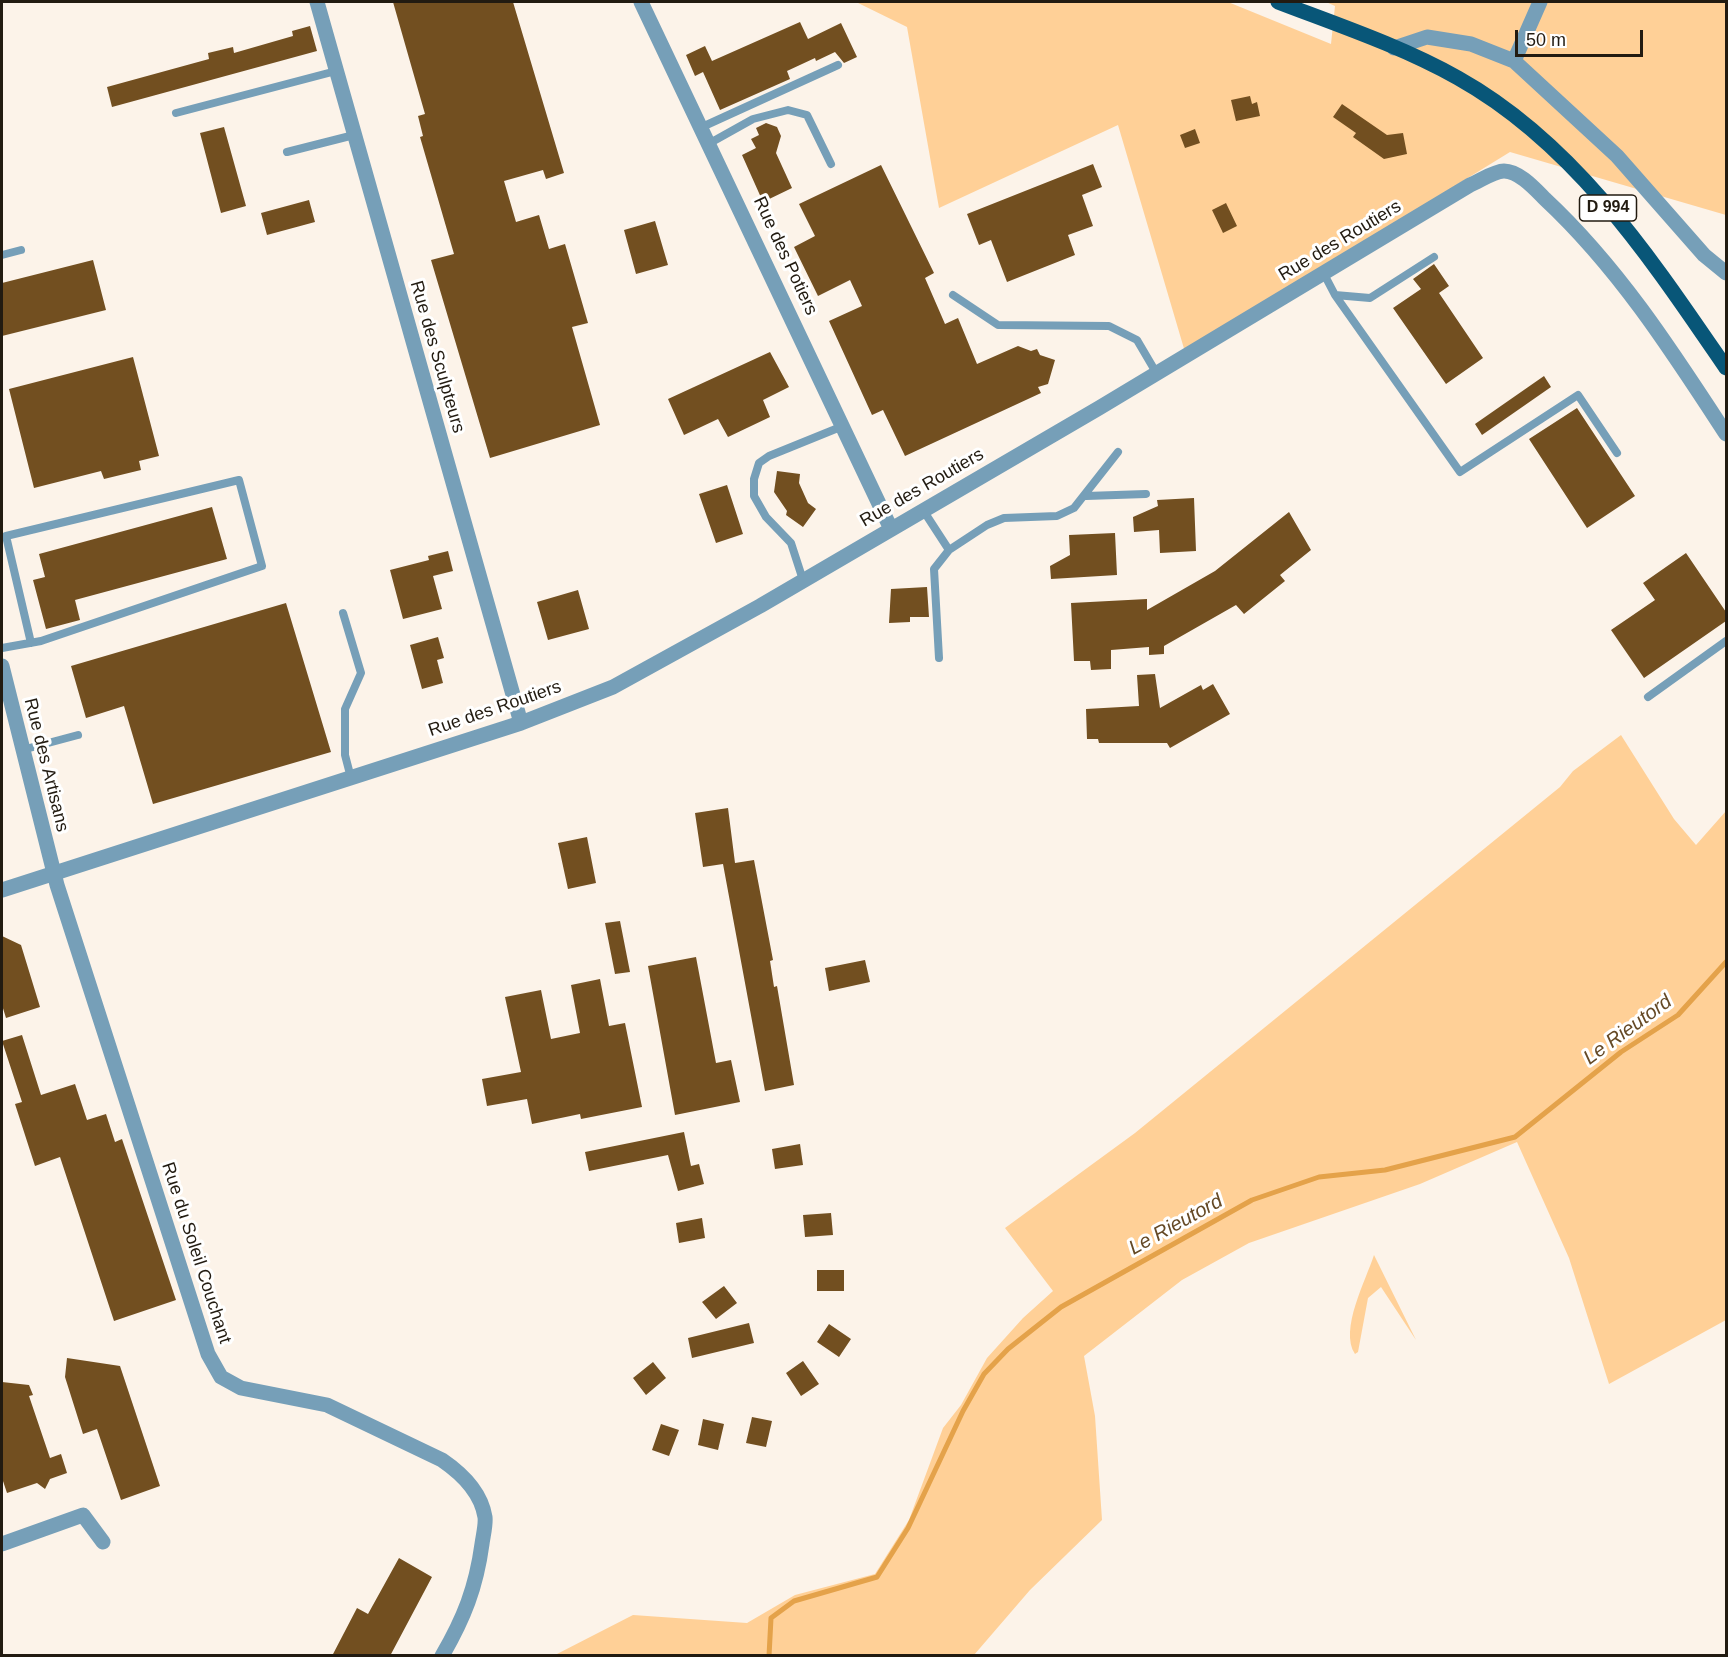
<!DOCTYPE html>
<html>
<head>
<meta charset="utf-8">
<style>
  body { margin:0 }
  #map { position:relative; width:1728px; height:1657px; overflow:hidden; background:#fcf3e9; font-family:Arial,sans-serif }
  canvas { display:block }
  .frame { position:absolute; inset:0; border:3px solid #221b11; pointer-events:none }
  .scale { position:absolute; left:1515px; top:30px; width:128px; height:27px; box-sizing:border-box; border:3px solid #221b11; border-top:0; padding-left:8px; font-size:18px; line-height:21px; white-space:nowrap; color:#221b11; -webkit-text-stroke:4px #fff; paint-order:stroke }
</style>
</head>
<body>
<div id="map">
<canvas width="1728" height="1657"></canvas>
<div class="frame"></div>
<div class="scale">50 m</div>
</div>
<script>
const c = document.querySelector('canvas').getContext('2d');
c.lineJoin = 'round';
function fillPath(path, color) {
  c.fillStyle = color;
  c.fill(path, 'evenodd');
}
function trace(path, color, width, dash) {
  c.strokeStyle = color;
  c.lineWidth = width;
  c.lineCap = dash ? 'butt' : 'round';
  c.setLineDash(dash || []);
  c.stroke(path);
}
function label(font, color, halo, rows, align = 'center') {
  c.font = font + ' Arial,sans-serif';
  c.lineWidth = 6;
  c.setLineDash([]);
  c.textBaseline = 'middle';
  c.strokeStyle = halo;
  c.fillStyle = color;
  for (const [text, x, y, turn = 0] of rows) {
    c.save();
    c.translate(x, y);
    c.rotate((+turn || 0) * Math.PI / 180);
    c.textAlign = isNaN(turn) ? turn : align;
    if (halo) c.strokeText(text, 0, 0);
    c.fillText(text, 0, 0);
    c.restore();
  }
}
const green = new Path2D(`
  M 856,2 L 1228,2 L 1331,44 L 1335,6 L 1326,2 L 1726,2 L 1726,215 L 1510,152 L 1185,352 L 1118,125 L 939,208 L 907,27 Z
  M 1621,735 L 1674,819 L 1696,845 L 1726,811 L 1726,1320 L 1609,1384 L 1569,1258 L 1517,1142 L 1420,1184 L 1249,1243 L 1182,1280 L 1084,1356 L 1095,1416 L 1102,1520 L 1030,1590 L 974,1655 L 555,1655 L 633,1615 L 747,1623 L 795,1595 L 875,1574 L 909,1520 L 943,1428 L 961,1405 L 987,1358 L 1023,1318 L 1053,1291 L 1005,1228 L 1135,1133 L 1560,787 L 1573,771 Z
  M 1374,1255 L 1416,1340 L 1381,1287 L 1368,1298 L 1358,1352 L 1355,1354 C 1339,1330 1366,1280 1374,1255 Z`);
const stream = new Path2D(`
  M 769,1656 L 771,1618 L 794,1601 L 877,1577 L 908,1528 L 963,1411 L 984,1374 L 1008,1349 L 1061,1307 L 1252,1200 L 1319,1177 L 1385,1170 L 1515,1137 L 1621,1052 L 1678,1015 L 1726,962`);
const building = new Path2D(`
  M 393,2 L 513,2 L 564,173 L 546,179 L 543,170 L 504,181 L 516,222 L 539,215 L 549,249 L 565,244 L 588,323 L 572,327 L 600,425 L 490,458 L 431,260 L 454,254 L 420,137 L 423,136 L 418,116 L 425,114 Z
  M 800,22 L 808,39 L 841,23 L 857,57 L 844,63 L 835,52 L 816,61 L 815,58 L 787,71 L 790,79 L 720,110 L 703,72 L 695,76 L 686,55 L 705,46 L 712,61 Z
  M 310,26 L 317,51 L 112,107 L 107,87 L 209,59 L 208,53 L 233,47 L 234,53 L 293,36 L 292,31 Z
  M 1250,96 L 1252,104 L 1257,102 L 1260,116 L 1236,121 L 1231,100 Z
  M 1342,104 L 1387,135 L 1403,133 L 1407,154 L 1384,159 L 1353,137 L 1356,133 L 1333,117 Z
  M 766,123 L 777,127 L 781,136 L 776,153 L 792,188 L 763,202 L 742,155 L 756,148 L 751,139 L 759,135 L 756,128 Z
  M 224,127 L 246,206 L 221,213 L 200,133 Z
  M 1195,129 L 1200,143 L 1185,148 L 1180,135 Z
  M 1093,164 L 1102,187 L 1082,195 L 1093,226 L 1068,235 L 1075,255 L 1007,282 L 991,240 L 979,245 L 967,214 Z
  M 881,165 L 934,273 L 925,278 L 945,324 L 958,318 L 977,364 L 1018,346 L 1031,351 L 1037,349 L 1040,355 L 1055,360 L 1048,384 L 1038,387 L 1041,393 L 905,456 L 883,410 L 872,415 L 829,321 L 862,306 L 850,280 L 818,296 L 794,247 L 815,236 L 799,204 Z
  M 309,200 L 315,222 L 267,235 L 261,213 Z
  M 1226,203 L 1237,226 L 1223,233 L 1212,210 Z
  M 655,221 L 668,265 L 636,274 L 624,230 Z
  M 93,260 L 106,310 L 2,336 L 2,283 Z
  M 1434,264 L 1449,286 L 1439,293 L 1483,358 L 1446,384 L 1393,308 L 1421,289 L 1413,279 Z
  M 770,352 L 789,387 L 763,400 L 770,417 L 728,437 L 718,419 L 684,435 L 668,399 Z
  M 133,357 L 159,456 L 139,461 L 141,470 L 104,479 L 101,471 L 34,488 L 9,389 Z
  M 1544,376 L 1551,387 L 1482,435 L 1475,424 Z
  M 1577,408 L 1635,496 L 1587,528 L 1529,439 Z
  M 777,471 L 800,474 L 799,483 L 808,503 L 816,509 L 803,527 L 786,515 L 787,511 L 774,492 Z
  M 727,485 L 743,534 L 716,543 L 699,494 Z
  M 1194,498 L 1196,551 L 1160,553 L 1159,530 L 1134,532 L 1133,517 L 1158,506 L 1157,500 Z
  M 212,507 L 227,559 L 75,600 L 80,620 L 46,629 L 33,580 L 45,577 L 39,554 Z
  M 1289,512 L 1311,550 L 1280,575 L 1285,581 L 1244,614 L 1236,605 L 1164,646 L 1164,654 L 1149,655 L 1149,647 L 1111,650 L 1111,669 L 1091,670 L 1090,661 L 1074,661 L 1071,603 L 1147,599 L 1147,610 L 1215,571 Z
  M 1115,533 L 1117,575 L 1051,579 L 1050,566 L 1070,555 L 1069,535 Z
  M 448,551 L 453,571 L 433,576 L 442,609 L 403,619 L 390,570 L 429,560 L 428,556 Z
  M 1686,553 L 1726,612 L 1726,621 L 1644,678 L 1611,630 L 1655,600 L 1643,583 Z
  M 927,587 L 929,617 L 910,617 L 910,622 L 889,623 L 891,589 Z
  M 578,590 L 589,629 L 548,640 L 537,602 Z
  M 286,603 L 331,752 L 153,804 L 124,706 L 86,718 L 71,666 Z
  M 438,637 L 444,658 L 437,660 L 443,683 L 422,689 L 410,645 Z
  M 1155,674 L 1160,708 L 1201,685 L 1203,690 L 1213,684 L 1230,714 L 1170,748 L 1167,743 L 1099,743 L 1098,739 L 1087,739 L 1086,709 L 1139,706 L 1137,675 Z
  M 728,808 L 735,863 L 754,860 L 773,960 L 770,961 L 774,987 L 777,986 L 794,1085 L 765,1091 L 723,864 L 703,867 L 695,813 Z
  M 587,837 L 596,883 L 568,889 L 558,843 Z
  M 620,921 L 630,972 L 615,974 L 605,923 Z
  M 2,936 L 21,945 L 40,1007 L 6,1018 L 2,1005 Z
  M 696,957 L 716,1063 L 731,1060 L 740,1102 L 675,1115 L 648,966 Z
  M 865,960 L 870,982 L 829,991 L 825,968 Z
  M 600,979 L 609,1026 L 625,1023 L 642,1107 L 581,1119 L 580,1114 L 532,1124 L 527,1099 L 487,1106 L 482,1079 L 521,1072 L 505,997 L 541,990 L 551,1039 L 580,1033 L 571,985 Z
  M 22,1035 L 41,1095 L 75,1084 L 87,1120 L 106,1114 L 115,1142 L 122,1139 L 176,1300 L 114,1321 L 60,1157 L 35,1166 L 15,1104 L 22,1102 L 2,1041 Z
  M 684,1132 L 691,1166 L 699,1164 L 704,1184 L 678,1191 L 668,1155 L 589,1171 L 585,1152 Z
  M 800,1144 L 803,1165 L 775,1169 L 772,1149 Z
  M 831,1213 L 833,1235 L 805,1237 L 803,1215 Z
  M 702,1218 L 705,1238 L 679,1243 L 676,1223 Z
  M 817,1270 L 844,1270 L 844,1291 L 817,1291 Z
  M 724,1286 L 737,1303 L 716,1319 L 702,1302 Z
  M 749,1323 L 754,1343 L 692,1358 L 688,1338 Z
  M 829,1324 L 851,1339 L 839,1357 L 817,1342 Z
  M 67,1358 L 120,1366 L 160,1486 L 121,1500 L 97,1429 L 83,1434 L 65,1377 Z
  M 803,1361 L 819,1384 L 801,1396 L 786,1373 Z
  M 653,1362 L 666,1378 L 646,1395 L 633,1378 Z
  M 2,1382 L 29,1385 L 33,1395 L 29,1396 L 50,1458 L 61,1454 L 67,1473 L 50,1479 L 45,1489 L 37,1483 L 7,1493 L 2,1478 Z
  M 752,1417 L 772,1421 L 766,1447 L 746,1443 Z
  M 703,1419 L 724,1424 L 718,1450 L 698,1445 Z
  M 661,1424 L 679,1430 L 669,1456 L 652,1450 Z
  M 399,1558 L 432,1577 L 390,1656 L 332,1656 L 357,1608 L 368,1614 Z`);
const lane = new Path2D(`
  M 176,113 L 336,71
  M 702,127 L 838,65
  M 710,143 L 753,119 L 788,110 L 807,115 L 831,164
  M 287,152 L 354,135
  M 2,255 L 21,250
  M 1324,274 L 1335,295 L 1370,298 L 1434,257
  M 953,295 L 998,325 L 1109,326 L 1137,340 L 1157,374
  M 1335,295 L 1460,472 L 1578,395 L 1617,453
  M 1086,496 L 1146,494
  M 923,510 L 949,550 L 987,525 L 1004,518 L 1057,516 L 1074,508 L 1118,452
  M 803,580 L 791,543 L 766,517 L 754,496 L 754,479 L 759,463 L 769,456 L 843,426
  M 343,613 L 361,673 L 345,709 L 345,755 L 351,778
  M 2,648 L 41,641 L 262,566 L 239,480 L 6,536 L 31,643
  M 939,658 L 934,569 L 949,550
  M 1648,697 L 1726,641
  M 22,750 L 78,735`);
const street = new Path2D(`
  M 317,2 L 521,723
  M 641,2 L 891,529
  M 1394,48 L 1427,37 L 1471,44 L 1514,61 L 1617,156 L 1704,255 L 1726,273
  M 1514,61 L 1540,2
  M 2,666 L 57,885 L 208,1354 L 221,1377 L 241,1388 L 327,1405 L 442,1460 C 461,1473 481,1492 485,1517 C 486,1525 483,1536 482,1544 C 476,1588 464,1618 442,1656
  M 2,890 L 521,723 L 613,687 L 760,606 L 1099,408 L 1470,185 C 1480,181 1494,171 1504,171 C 1519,171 1535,189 1545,199 C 1618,267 1672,351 1726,434
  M 2,1544 L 83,1515 L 103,1542`);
const primary = new Path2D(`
  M 1278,2 C 1338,25 1401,46 1458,78 C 1576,144 1652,260 1726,368`);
const shields = [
  [1608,208,57]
];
const shieldNames = [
  ["D 994",1608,208]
];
const streetNames = [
  ["Rue des Routiers",1340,241,-31],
  ["Rue des Potiers",785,256,65],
  ["Rue des Sculpteurs",437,357,74],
  ["Rue des Routiers",922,488,-30],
  ["Rue des Routiers",495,709,-19],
  ["Rue des Artisans",46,765,76],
  ["Rue du Soleil Couchant",196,1253,72]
];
const waterNames = [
  ["Le Rieutord",1628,1030,-36],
  ["Le Rieutord",1176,1225,-29]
];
fillPath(green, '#ffd097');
trace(stream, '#e4a24a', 5);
fillPath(building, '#724f20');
trace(lane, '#769fb8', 8);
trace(street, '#769fb8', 15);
trace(primary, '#085678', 15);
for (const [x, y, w] of shields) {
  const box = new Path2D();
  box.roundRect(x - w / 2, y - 13, w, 26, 4.5);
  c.fillStyle = '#fff';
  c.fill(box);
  trace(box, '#221b11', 1.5);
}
label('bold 16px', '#221b11', null, shieldNames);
label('18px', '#221b11', '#fff', streetNames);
label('italic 20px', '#654925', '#fff', waterNames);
</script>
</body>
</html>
